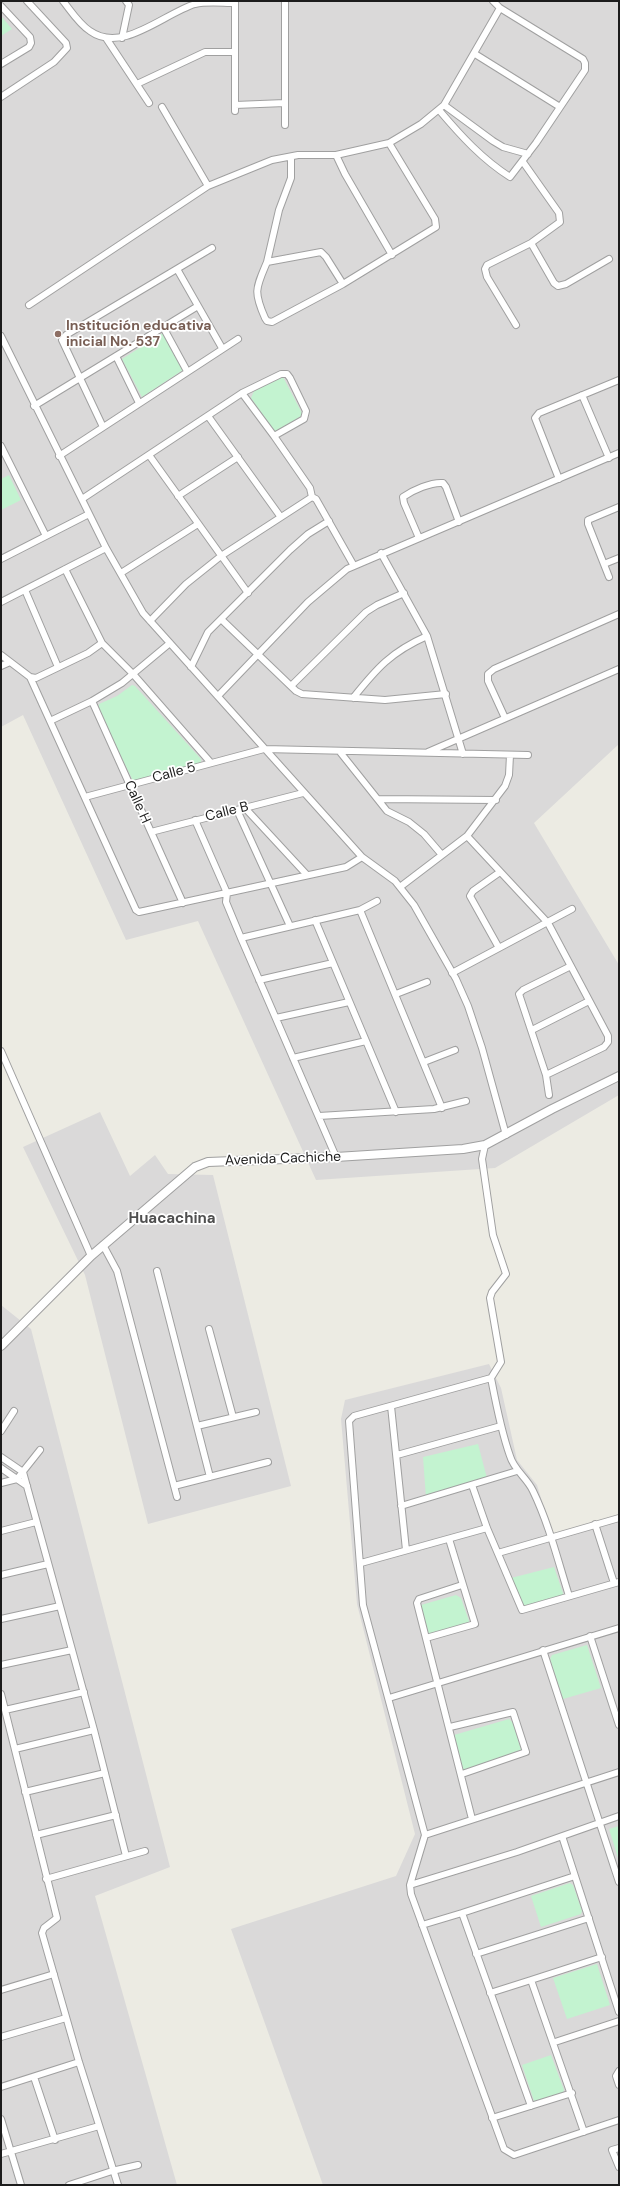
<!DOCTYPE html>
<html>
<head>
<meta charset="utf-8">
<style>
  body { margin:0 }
  #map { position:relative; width:620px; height:2186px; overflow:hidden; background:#ecebe3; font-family:"DM Sans",sans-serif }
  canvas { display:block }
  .frame { position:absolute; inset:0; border:2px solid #1c1c1c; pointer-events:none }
</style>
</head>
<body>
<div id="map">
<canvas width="620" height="2186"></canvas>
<div class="frame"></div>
</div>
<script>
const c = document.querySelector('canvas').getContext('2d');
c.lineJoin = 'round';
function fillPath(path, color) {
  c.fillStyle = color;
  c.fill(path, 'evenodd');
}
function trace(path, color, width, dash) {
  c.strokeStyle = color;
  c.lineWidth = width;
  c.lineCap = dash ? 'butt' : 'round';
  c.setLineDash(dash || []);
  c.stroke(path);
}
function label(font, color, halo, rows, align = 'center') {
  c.font = font + ' "DM Sans",sans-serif';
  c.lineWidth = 3.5;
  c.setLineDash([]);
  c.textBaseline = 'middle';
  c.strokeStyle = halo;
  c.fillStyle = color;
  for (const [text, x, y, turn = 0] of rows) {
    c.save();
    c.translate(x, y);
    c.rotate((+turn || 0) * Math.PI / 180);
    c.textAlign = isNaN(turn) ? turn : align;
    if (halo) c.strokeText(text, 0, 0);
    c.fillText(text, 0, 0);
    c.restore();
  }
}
const residential = new Path2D(`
  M 1,1 L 619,1 L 619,744 L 534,823 L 619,965 L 619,1095 L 495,1168 L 316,1180 L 198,921 L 126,940 L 23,715 L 1,727 Z
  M 100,1112 L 130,1176 L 155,1155 L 168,1174 L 213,1175 L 291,1486 L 148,1524 L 85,1275 L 23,1147 Z
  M 1,1305 L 31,1329 L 170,1867 L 95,1896 L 177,2185 L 1,2185 Z
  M 489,1364 L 501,1388 L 517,1460 L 537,1485 L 552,1534 L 619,1515 L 619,2185 L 323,2185 L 231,1929 L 396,1876 L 415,1834 L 357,1604 L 341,1419 L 345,1400 Z`);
const park = new Path2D(`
  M 1,16 L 12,29 L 1,36 Z
  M 163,333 L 183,370 L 142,397 L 122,359 Z
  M 283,377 L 303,415 L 275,432 L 251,398 L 254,391 Z
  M 9,475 L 21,500 L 1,510 L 1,479 Z
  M 132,685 L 135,686 L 201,759 L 201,764 L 133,781 L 98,709 L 99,704 L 117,696 Z
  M 478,1444 L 488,1482 L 426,1498 L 423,1457 Z
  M 554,1567 L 564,1596 L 523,1609 L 511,1578 Z
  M 456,1595 L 461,1598 L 470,1624 L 428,1635 L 421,1605 Z
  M 587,1645 L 601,1688 L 563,1699 L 550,1659 L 552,1655 Z
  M 509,1719 L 513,1723 L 522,1753 L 466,1772 L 463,1770 L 454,1735 Z
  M 619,1826 L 619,1861 L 609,1829 Z
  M 570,1883 L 573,1885 L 582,1911 L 581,1914 L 541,1927 L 531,1896 Z
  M 597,1964 L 610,2005 L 567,2019 L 553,1978 Z
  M 551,2055 L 564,2090 L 562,2095 L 537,2103 L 534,2101 L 522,2065 Z`);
const minor = new Path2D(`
  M 63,1 C 71,11 79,24 90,31 C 122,54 163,14 195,4 C 207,1 222,3 235,3
  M 235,1 L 235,111
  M 285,1 L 285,125
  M 1,6 L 30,37 L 31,43 L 29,47 L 1,64
  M 106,38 L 149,103
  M 122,38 L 129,5 L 126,1
  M 475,54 L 560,107
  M 137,84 L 205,52 L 235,52
  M 1,97 L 54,62 L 67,48 L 66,43 L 27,1
  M 235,105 L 285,103
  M 444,105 L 493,141 L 503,147 L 528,154
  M 162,107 L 208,186
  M 439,110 C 461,136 482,159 510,177 L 536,143 L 585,70 L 585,63 L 583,59 L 500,8 L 493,1
  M 336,155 L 345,174 L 392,255
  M 291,157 L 291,178 L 279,210 L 267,262 L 321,252 L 326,257 L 343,284
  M 531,243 L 554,283 L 558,286 L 566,284 L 609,259
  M 267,262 C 256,288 253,291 265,318 L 267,321 L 272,322 L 343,284 L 436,227 L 435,219 L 389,143
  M 177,269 L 222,348
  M 29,305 L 208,186 L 272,160 L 298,155 L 336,155 L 389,143 L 421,124 L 444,105 L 500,8
  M 516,325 L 487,277 L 485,269 L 487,265 L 531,243 L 560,222 L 559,213 L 523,162
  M 163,327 L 187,371
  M 1,336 L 106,548 L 143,613 L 362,857 L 395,881 L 414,905 L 456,979 L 468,1006 L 482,1048 L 506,1135
  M 116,356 L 139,403
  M 582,395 L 609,458
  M 34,406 L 198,306
  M 208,416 L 280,516
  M 103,427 L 62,340 L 66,335 L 212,248
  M 274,436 L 310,488 L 312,497
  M 1,446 L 46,536
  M 149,455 L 248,593
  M 59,456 L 238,339
  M 559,479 L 535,418 L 539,413 L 619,380
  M 178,496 L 238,457
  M 82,499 L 242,393 L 281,374 L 287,374 L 290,378 L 306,411 L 304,419 L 274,436 L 242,393
  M 419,538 L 404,503 L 403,497 C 413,490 431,482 443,483 L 446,487 L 459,522
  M 381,553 L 427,636 L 463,754
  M 1,559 L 89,514
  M 604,564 L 619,558
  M 65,569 L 102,643 L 133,674 L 211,763
  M 121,573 L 198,524
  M 609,577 L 588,524 L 588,520 L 619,507
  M 25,590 L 58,667
  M 1,602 L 106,548
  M 221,619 L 296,691 L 302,694 L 385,700 L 446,694
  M 150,621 L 186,584 L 221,556 L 312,497 L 316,499 L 354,566
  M 1,655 L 30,677 L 36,678 L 88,653 L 102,643
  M 1,666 L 10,662
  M 191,667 L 208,632 L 290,550 L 308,534 L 329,521
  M 30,677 L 136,910 L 139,912 L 346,867 L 362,857
  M 291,686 L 366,612 L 377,605 L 404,593
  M 218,696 L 308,602 L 347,569 L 619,453
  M 353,698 C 377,668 391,652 427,636
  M 92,701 L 183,903
  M 505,718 L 488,681 L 488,674 L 494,669 L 619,614
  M 50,721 L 92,701 L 122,683 L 170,643
  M 340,752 L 387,811 L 409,822 L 424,834 L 442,855
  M 428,752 L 619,669
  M 85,797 L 264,749 L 528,755
  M 378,799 L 496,800
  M 245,808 L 307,875
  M 237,810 L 290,926
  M 195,820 L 227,893 L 226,902 L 241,938 L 336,1157
  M 151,832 L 303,793
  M 467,836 L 548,923 L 608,1036 L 608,1042 L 604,1047 L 546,1075
  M 400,887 L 467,836 L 505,786 L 509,775 L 510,755
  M 360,910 L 442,1108
  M 315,920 L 396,1112
  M 241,938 L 360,910 L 377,901
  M 499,948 L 470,896 L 473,891 L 500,872
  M 452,973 L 572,909
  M 259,980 L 333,963
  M 396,994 L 427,982
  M 276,1018 L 349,1002
  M 532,1030 L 589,1001
  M 1,1051 L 91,1256
  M 293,1058 L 366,1041
  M 424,1062 L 455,1050
  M 549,1095 L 546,1075 L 519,994 L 523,990 L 571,966
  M 319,1116 L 434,1109 L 466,1101
  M 485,1145 L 482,1159 L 493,1235 L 506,1274 L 492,1292 L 490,1298 L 501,1362 L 491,1378 C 496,1404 501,1431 510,1456 C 514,1470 527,1478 533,1491 C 549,1524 558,1561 569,1596
  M 103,1245 L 117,1271 L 177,1497
  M 157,1271 L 210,1477
  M 209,1329 L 233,1417
  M 391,1406 L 406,1550
  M 197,1426 L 256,1412
  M 1,1431 L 14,1411
  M 397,1455 L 501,1426
  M 1,1457 L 23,1472 L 60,1606
  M 1,1468 L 27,1486
  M 1,1483 L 17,1479 L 40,1450
  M 472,1485 L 487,1528 L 522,1610 L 619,1582
  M 174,1486 L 268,1462
  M 401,1506 L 517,1471
  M 595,1524 L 614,1583
  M 1,1531 L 36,1522
  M 498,1553 L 619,1518
  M 361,1563 L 487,1528
  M 1,1575 L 48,1564
  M 462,1585 L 419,1599 L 417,1603 L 472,1819
  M 1,1619 L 60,1606 L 94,1730
  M 590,1636 L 619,1725
  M 426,1638 L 475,1624 L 449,1539
  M 543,1650 L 619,1882
  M 1,1665 L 72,1650
  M 1,1694 L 57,1918 L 44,1928 L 42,1933 L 79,2062 L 118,2185
  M 389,1698 L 619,1628
  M 5,1710 L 84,1692
  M 450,1727 L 513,1712 L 526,1752 L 462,1774
  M 15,1749 L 94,1730 L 126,1856
  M 25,1792 L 105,1773
  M 619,1816 L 517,1852 L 410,1885 L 411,1894 L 504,2149 L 514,2155 L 619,2120
  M 36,1835 L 116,1815
  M 425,1835 L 619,1772
  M 562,1836 L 619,2012
  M 46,1879 L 145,1851
  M 410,1885 L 425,1835 L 363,1605 L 349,1421 L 354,1416 L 491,1378
  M 462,1913 L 575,1876
  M 422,1925 L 462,1913 L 531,2106
  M 476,1954 L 589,1918
  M 1,1990 L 54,1974
  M 490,1993 L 531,1980
  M 1,2037 L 66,2018
  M 555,2042 L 619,2021
  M 619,2071 L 616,2076 L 619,2085
  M 34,2077 L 55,2140
  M 1,2087 L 79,2062
  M 492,2118 L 572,2093
  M 1,2119 L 21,2185
  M 584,2132 L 531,1980 L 602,1957
  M 619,2148 L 612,2150 L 619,2167
  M 1,2154 L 99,2126
  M 69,2185 L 112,2171 L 138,2165`);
const tertiary = new Path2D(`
  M 1,1346 L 91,1256 L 195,1167 L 208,1162 L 336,1157 L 463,1149 L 485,1145 L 552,1109 L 619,1076`);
const markers = [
  [58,334,4,"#8d6e63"]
];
const educationNames = [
  ["Institución educativa",66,326],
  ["inicial No. 537",66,342]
];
const streetNames = [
  ["Calle 5",174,773,-15],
  ["Calle H",137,802,66],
  ["Calle B",227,812,-14],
  ["Avenida Cachiche",283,1159,-2]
];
const neighbourhoodNames = [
  ["Huacachina",172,1219]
];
fillPath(residential, '#dad9d9');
fillPath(park, '#c3f3d0');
trace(minor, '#a0a0a0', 8);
trace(tertiary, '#a0a0a0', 10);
trace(minor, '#fff', 6);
trace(tertiary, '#fff', 8);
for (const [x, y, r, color] of markers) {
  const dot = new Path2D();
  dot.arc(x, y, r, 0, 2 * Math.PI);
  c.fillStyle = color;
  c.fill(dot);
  trace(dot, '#fff', 1.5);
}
label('bold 14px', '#785e54', '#fff', educationNames, 'left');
label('14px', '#1c1c1c', '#fff', streetNames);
label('bold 15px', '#4f4f4f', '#fff', neighbourhoodNames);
</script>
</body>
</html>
